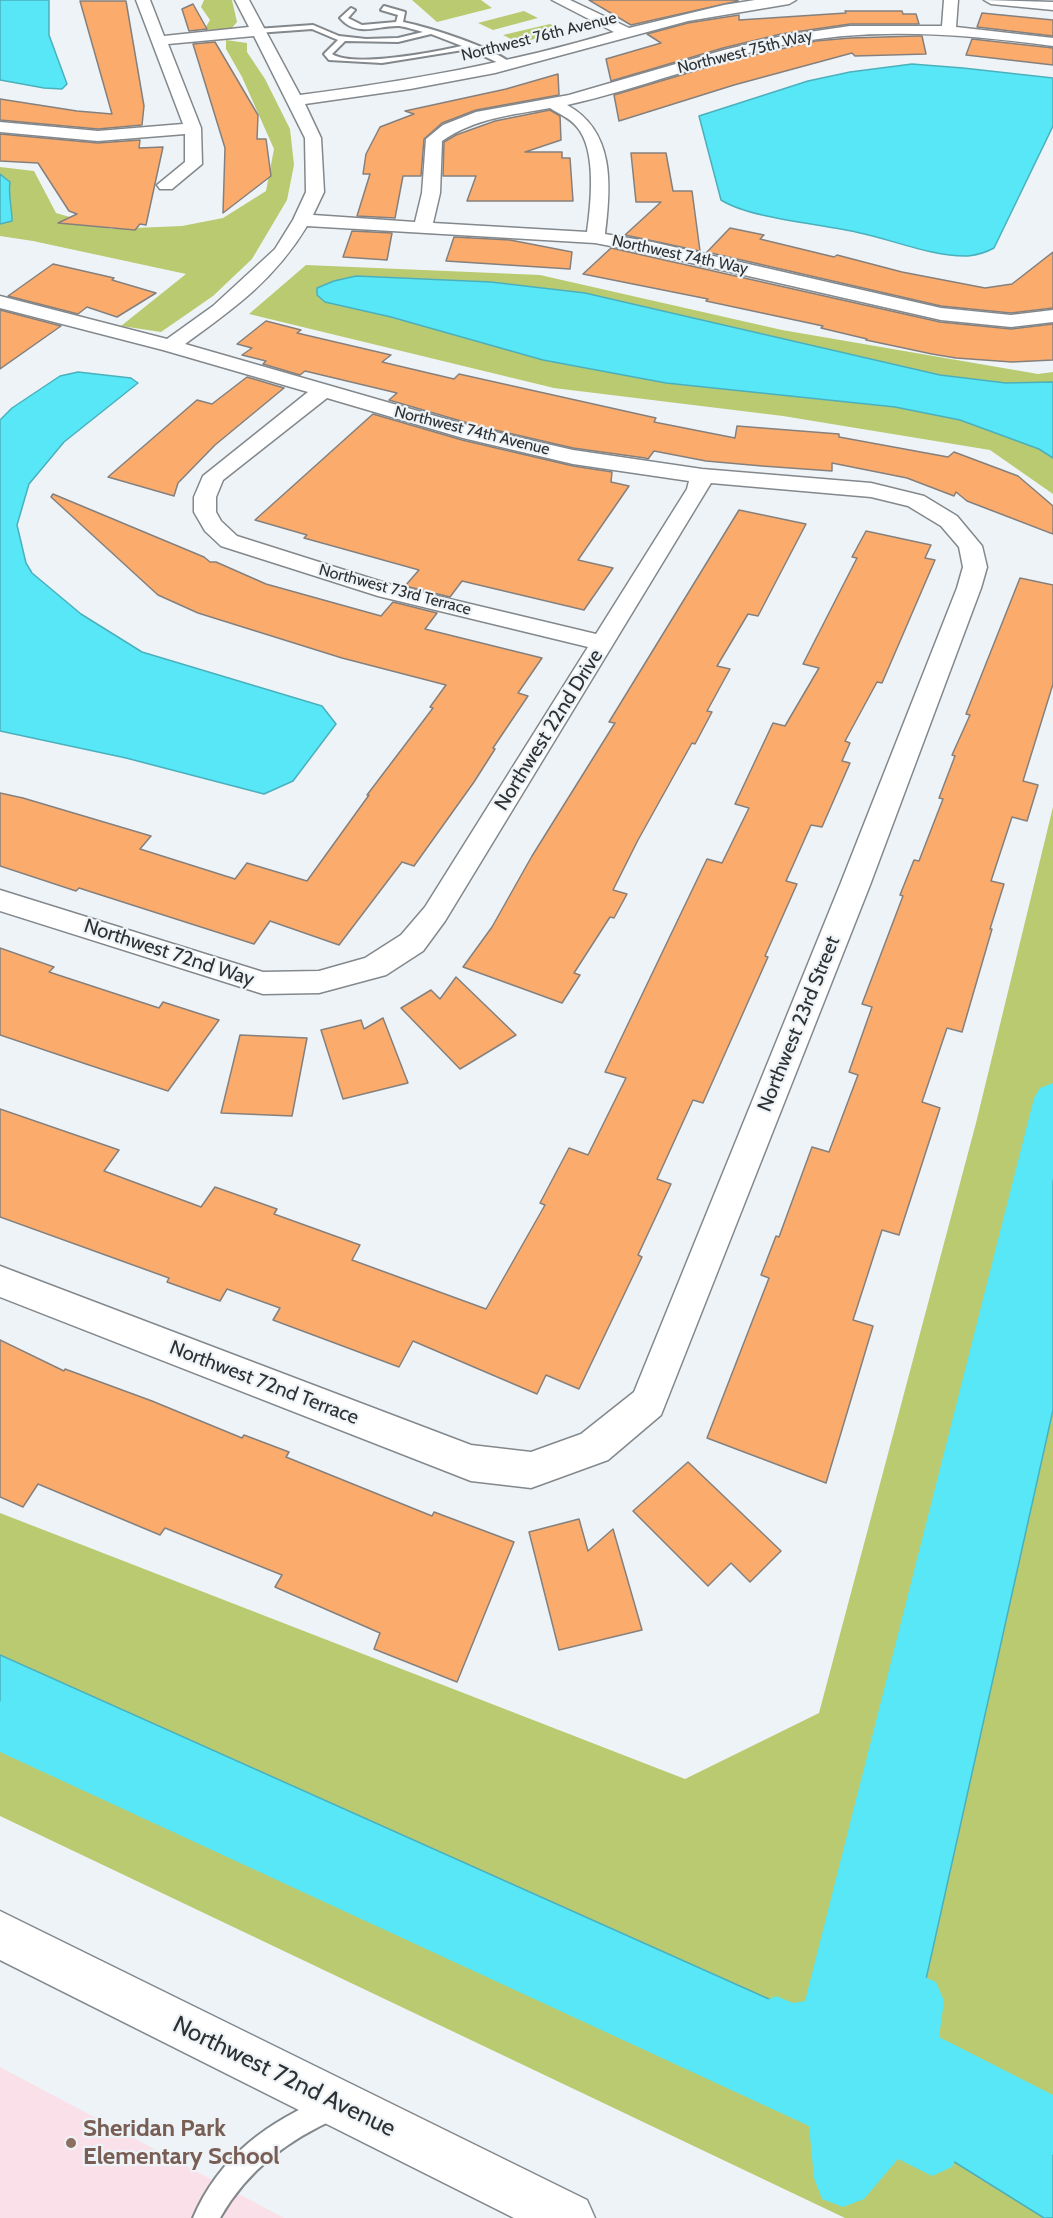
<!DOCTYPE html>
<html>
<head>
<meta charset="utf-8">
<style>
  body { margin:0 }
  canvas { display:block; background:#edf3f7 }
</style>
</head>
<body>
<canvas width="1053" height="2218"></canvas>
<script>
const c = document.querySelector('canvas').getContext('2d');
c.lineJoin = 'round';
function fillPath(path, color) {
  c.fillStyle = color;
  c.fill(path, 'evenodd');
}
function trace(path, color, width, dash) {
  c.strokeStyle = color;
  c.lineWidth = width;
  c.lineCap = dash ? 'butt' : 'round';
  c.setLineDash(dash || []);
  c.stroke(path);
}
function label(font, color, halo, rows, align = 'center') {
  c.font = font + ' Cabin,sans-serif';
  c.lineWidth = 4.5;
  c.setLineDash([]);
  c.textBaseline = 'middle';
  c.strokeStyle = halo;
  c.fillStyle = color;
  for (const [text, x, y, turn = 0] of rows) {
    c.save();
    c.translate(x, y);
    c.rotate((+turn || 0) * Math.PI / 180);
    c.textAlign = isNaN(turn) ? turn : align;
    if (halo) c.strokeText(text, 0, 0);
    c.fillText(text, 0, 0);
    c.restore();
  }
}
const education = new Path2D(`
  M 0,2067 L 284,2218 L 0,2218 Z`);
const green = new Path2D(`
  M 204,0 L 232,0 L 237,22 L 231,29 L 204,30 L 210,20 L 201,7 Z
  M 412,0 L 481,0 L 492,8 L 437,22 Z
  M 524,11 L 538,18 L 493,30 L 478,23 Z
  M 550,24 L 565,31 L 519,43 L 503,35 Z
  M 226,40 L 247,43 L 247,52 L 265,79 L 290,129 L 294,165 L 287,200 L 252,259 L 213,296 L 161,332 L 121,326 L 186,274 L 33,241 L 0,236 L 0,167 L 34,171 L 56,213 L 111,229 L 182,226 L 223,218 L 266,191 L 274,149 L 242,77 L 226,49 Z
  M 306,265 L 540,275 L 782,330 L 1038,374 L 1053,372 L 1053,494 L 990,450 L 783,416 L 554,388 L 249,314 Z
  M 1053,807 L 1053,2218 L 845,2218 L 0,1816 L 0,1513 L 685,1779 L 819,1713 L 976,1123 Z`);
const water = new Path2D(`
  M 0,0 L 49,0 L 49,35 L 67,84 L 62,89 L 44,88 L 0,80 Z
  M 912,64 L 963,68 L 1053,78 L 1053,126 L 994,248 C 985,253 977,255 968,256 C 932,257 894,240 860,233 C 823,224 751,219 721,200 L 699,116 L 808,81 L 850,72 Z
  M 0,174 L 10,182 C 8,196 12,207 12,221 L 0,224 Z
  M 356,276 L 491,282 L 585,293 L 940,375 L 1006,383 L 1053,382 L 1053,458 L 1039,449 L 960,420 L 895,407 L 666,383 L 543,360 L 391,317 L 325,302 L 317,295 L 317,288 L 334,281 Z
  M 78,372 L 131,378 L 138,383 L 64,442 L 29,484 L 17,525 L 26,563 L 32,573 L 81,614 L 142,652 L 322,706 L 336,724 L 293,781 L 264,794 L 126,758 L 0,731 L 0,420 L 12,408 L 60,376 Z
  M 1053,1098 L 1053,1410 L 910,2051 L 1053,2126 L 1053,2218 L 1044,2218 L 892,2123 L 843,2178 L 835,2109 L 0,1726 L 0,1655 L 827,2025 Z`);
const canal = new Path2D(`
  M 1053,1083 L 1053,1178 L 855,2025 L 847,2045 L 827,2053 L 792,2059 L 757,2043 L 748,2024 L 757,2005 L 776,1996 L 793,2003 L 805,2001 L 1034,1098 L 1040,1088 Z
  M 0,1701 L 856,2089 L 865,2111 L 872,2103 L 892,2094 L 912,2103 L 952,2127 L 961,2147 L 952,2167 L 932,2176 L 898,2159 L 864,2199 L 843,2207 L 822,2199 L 814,2178 L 809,2126 L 0,1752 Z
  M 917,1974 L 936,1982 L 944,2001 L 939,2037 L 1053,2095 L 1053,2155 L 889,2071 L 881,2051 L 890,2001 L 898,1982 Z`);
const building = new Path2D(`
  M 589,0 L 738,0 L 738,1 L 631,25 Z
  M 80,1 L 126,1 L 144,106 L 142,125 L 98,129 L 0,120 L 0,99 L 77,111 L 112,114 Z
  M 193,4 L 207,29 L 189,31 L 182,9 Z
  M 845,11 L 902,11 L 903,14 L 916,14 L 919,24 L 850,24 L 781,34 L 723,48 L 611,81 L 606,59 L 661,43 L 647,34 L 688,23 L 739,15 L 739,20 L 846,13 Z
  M 982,13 L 1053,20 L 1053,36 L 977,27 Z
  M 917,36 L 922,36 L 926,54 L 855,56 L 852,53 L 734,85 L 619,121 L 614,95 L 728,61 L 816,41 L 850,38 Z
  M 972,39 L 1053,48 L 1053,65 L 966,55 Z
  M 215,42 L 258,115 L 257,139 L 266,139 L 271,176 L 223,213 L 225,148 L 193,44 Z
  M 558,74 L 559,95 L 476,110 L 442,123 L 424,139 L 421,176 L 403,176 L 395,218 L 357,216 L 370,174 L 363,174 L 366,154 L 380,127 L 414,114 L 405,111 L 506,89 Z
  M 550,110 L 560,116 L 561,140 L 525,152 L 562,152 L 562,158 L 570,158 L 573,201 L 467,201 L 476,176 L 443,176 L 444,142 L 456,135 L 495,121 Z
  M 0,134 L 98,143 L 140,140 L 139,148 L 163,147 L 146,225 L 140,224 L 135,230 L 58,223 L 77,214 L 69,211 L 38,163 L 0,161 Z
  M 631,153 L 666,153 L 673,191 L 692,191 L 700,251 L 625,235 L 661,202 L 636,202 Z
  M 730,228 L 764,235 L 760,239 L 834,257 L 837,255 L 902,272 L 985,288 L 1012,284 L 1053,252 L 1053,308 L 1011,313 L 941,306 L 707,252 Z
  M 352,231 L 392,233 L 387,260 L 343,257 Z
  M 454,237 L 510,240 L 572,252 L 570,269 L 446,261 Z
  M 611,248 L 940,322 L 1011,329 L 1053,324 L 1053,360 L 1012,362 L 956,358 L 932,354 L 866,340 L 867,339 L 821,328 L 823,326 L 706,301 L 708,299 L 583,274 Z
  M 53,264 L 114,278 L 112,280 L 156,293 L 117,317 L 87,307 L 78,314 L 8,296 Z
  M 0,310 L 61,326 L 0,369 Z
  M 266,321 L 301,330 L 297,333 L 391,355 L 382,362 L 454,379 L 459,374 L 656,418 L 654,422 L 735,438 L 737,426 L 839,434 L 839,437 L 948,457 L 954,452 L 1018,476 L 1053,506 L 1053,534 L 967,501 L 956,492 L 954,496 L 907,478 L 832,463 L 832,471 L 762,466 L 706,461 L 654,451 L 648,459 L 645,458 L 573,448 L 478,426 L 389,400 L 397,393 L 305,371 L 300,375 L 263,364 L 266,361 L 242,355 L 252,348 L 237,344 Z
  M 247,377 L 284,388 L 215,445 L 178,483 L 174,496 L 108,477 L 197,400 L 212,404 Z
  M 373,414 L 462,440 L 573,466 L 612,472 L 611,482 L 629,486 L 578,560 L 613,568 L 584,610 L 462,581 L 450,597 L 405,586 L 419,570 L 304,538 L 307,535 L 255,520 Z
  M 53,494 L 204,557 L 210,562 L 216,562 L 266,584 L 381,616 L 393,602 L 437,613 L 425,629 L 542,658 L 518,693 L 528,696 L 493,748 L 495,749 L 474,782 L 414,866 L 402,862 L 339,945 L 270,921 L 254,944 L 79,888 L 76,891 L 0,866 L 0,793 L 23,798 L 151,836 L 140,849 L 235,879 L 247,863 L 307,881 L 369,795 L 367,795 L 433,708 L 430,707 L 446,685 L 342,658 L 198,613 L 158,595 L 51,497 Z
  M 739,510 L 806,524 L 758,616 L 748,614 L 717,666 L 730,669 L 707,711 L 712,712 L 695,744 L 692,743 L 638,840 L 613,890 L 627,894 L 614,918 L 610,917 L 574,973 L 580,975 L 562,1003 L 463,967 L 492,927 L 532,856 L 615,723 L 609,722 Z
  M 866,531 L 931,545 L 925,558 L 935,560 L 882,683 L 877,682 L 845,741 L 850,743 L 842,761 L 850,763 L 822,827 L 811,825 L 786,881 L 797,884 L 765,956 L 768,957 L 703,1103 L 693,1100 L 657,1179 L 671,1184 L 638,1255 L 642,1257 L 579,1389 L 546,1375 L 537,1394 L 413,1341 L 399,1367 L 273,1320 L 280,1308 L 227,1289 L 220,1301 L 167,1282 L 169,1278 L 0,1217 L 0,1109 L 119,1150 L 104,1171 L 201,1207 L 215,1187 L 277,1209 L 274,1214 L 360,1245 L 352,1260 L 486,1309 L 545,1205 L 540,1203 L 569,1148 L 588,1155 L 626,1078 L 605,1072 L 707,859 L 722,863 L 749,808 L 735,804 L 773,723 L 785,726 L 819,668 L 803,664 L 857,558 L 852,557 Z
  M 1020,578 L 1053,585 L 1053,684 L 1023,781 L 1038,785 L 1027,821 L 1012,817 L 991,881 L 1004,884 L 990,929 L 992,929 L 962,1032 L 947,1028 L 922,1102 L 940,1108 L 899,1235 L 882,1230 L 853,1320 L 873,1326 L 826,1483 L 707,1438 L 769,1278 L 761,1275 L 776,1236 L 779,1237 L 812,1147 L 829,1152 L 858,1075 L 849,1072 L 872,1007 L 862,1004 L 903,896 L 900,895 L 914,860 L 919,861 L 943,799 L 939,798 L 955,756 L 952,755 L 970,715 L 966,714 Z
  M 0,948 L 54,967 L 49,972 L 159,1008 L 163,1002 L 219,1020 L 168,1091 L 86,1064 L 0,1035 Z
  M 456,977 L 516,1035 L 460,1069 L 401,1008 L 431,990 L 440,999 Z
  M 383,1018 L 408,1083 L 343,1099 L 321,1030 L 361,1020 L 364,1029 Z
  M 240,1035 L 307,1038 L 292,1116 L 221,1113 Z
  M 0,1340 L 64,1371 L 65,1369 L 152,1401 L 242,1438 L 244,1435 L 289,1452 L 286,1457 L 432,1516 L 434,1512 L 514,1542 L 457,1682 L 374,1649 L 380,1633 L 275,1587 L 282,1575 L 165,1528 L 160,1535 L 38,1484 L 23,1507 L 0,1497 Z
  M 688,1462 L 781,1551 L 750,1582 L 731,1563 L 708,1586 L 633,1511 Z
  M 579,1519 L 588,1551 L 613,1529 L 642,1630 L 559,1650 L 529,1532 Z`);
const service = new Path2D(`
  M 384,6 L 405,12 L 403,22 C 432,28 491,47 514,65 L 507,67 L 469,49 L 382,63 L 329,60 L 324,54 L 338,40 L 312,29 L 257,33 L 253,31 L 257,29 L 313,25 L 339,36 L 366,39 L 398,38 L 423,32 C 415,30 407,27 399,26 C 378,25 357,38 340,18 L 351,8 L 355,10 L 348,18 L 362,25 L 396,22 L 398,15 L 381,10 ZM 431,34 L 462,46 C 435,52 353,68 332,54 L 345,41 L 398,42 Z
  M 330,2096 L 339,2099 L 342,2108 L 339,2117 C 288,2140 248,2169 220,2218 L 193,2218 C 219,2156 270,2120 330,2096 Z`);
const minor = new Path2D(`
  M 136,0 L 150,0 L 164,36 L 249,27 L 235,0 L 249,0 L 300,95 C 407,81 511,63 614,32 L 552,0 L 570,0 L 629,28 L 724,5 L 755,0 L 796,0 L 789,4 L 688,21 L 495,73 L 410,89 L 305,104 L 321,138 L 324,192 L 313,215 L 415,222 L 422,193 L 426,139 L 443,125 L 476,112 L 569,95 L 724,50 L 782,36 L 850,26 L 942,26 L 944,0 L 958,0 L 956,27 L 1053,38 L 1053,46 C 963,34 872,26 782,45 C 709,60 640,89 567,105 C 615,131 611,186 605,234 L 652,242 L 941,308 L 1011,315 L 1053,310 L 1053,322 L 1011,327 L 941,320 L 652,254 L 595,243 L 307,226 C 275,279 235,308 185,344 L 477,428 L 573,450 L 702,469 L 871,483 L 924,496 L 957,516 L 982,546 L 987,567 L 981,588 L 870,885 L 661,1415 L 608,1460 L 531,1488 L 471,1481 L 0,1297 L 0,1266 L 471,1445 L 531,1452 L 581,1434 L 634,1392 L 840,885 L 957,588 L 963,567 L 959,547 L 941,526 L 908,506 L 871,497 L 711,483 L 445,921 L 423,951 L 386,975 L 319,993 L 263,994 L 0,911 L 0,890 L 263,972 L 319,971 L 365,958 L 401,935 L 425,907 L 588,647 L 378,596 L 221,546 L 205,531 L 194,512 L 194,497 L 203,476 L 308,392 L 163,350 L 0,308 L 0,296 L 167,339 L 213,306 L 275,249 L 293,220 L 306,192 L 305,138 L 254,36 L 168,44 L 201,128 L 202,164 L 172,189 L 160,189 L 157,185 L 185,162 L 185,134 L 98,141 L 0,132 L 0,122 L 98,131 L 183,124 ZM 550,108 C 559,114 570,118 577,127 C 597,150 591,204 587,232 L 433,223 L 440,193 L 442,141 C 475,118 512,115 550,108 ZM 327,398 L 463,438 L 573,464 L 689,481 L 687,489 L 596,634 L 395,586 L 237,536 L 221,521 L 216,512 L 216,497 L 223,480 Z
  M 984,0 L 1053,2 L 1053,10 L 991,4 Z`);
const tertiary = new Path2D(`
  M 0,1911 L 587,2200 L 595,2218 L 514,2218 L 0,1960 Z`);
const markers = [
  [71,2143,6,"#8d6e63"]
];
const farStreetnames = [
  ["Northwest 76th Avenue",539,37,-14],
  ["Northwest 75th Way",745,52,-14],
  ["Northwest 74th Way",680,255,12],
  ["Northwest 74th Avenue",472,431,14],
  ["Northwest 73rd Terrace",395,590,15]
];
const streetNames = [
  ["Northwest 22nd Drive",549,730,-58],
  ["Northwest 72nd Way",169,953,18],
  ["Northwest 23rd Street",799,1024,-68],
  ["Northwest 72nd Terrace",264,1383,21]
];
const nearStreetnames = [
  ["Northwest 72nd Avenue",284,2077,26]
];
const nearEducationnames = [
  ["Sheridan Park",83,2129],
  ["Elementary School",83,2157]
];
fillPath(education, '#fae0e8');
fillPath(green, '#baca70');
fillPath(water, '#57e7f7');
trace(water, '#4bb0bc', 1.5);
fillPath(canal, '#57e7f7');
fillPath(building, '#fbac6d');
trace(building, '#85807d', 1.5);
trace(service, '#83888c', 4);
trace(minor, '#83888c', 3);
trace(tertiary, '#83888c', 3);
fillPath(service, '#fff');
fillPath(minor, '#fff');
fillPath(tertiary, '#fff');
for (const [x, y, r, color] of markers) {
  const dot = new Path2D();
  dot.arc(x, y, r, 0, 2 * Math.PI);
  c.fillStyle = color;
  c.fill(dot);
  trace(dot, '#edf3f7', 2);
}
label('16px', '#2e3031', '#edf3f7', farStreetnames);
label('20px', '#2e3031', '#edf3f7', streetNames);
label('24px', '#2e3031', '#edf3f7', nearStreetnames);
label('bold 24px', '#785e54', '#edf3f7', nearEducationnames, 'left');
</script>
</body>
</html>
